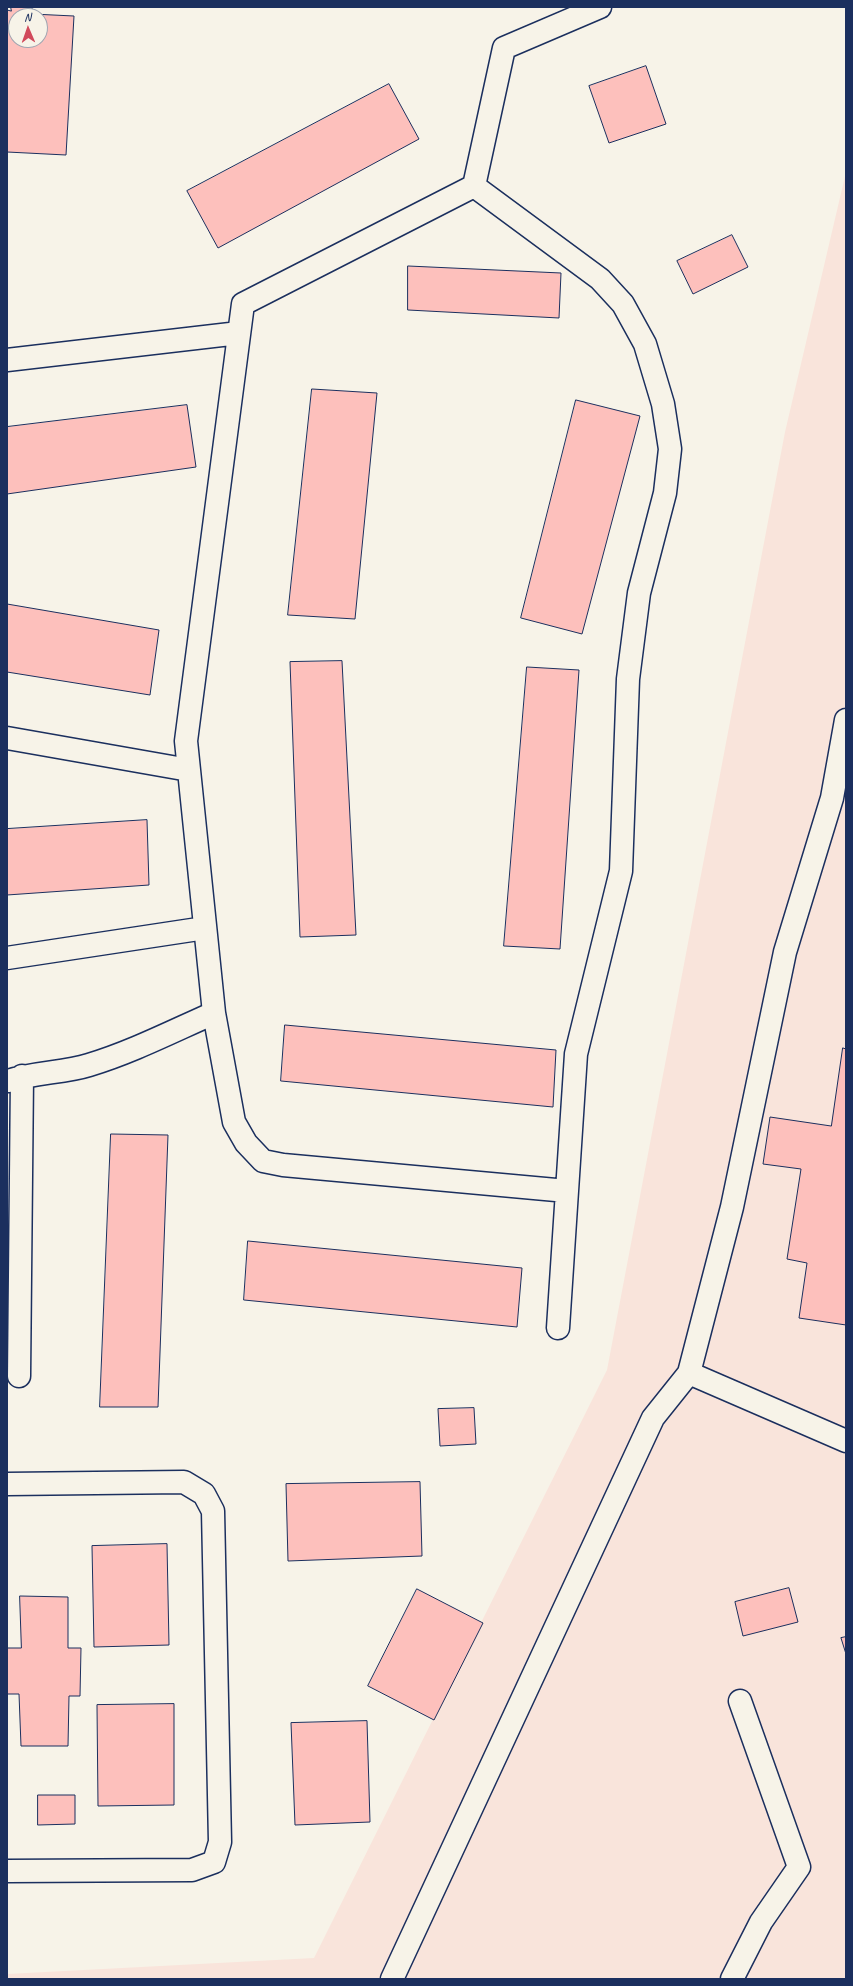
<!DOCTYPE html>
<html>
<head>
<meta charset="utf-8">
<style>
  body { margin:0 }
  #map { position:relative; width:853px; height:1986px; overflow:hidden; background:#f7f3e8; font-family:Caveat,sans-serif }
  canvas { display:block }
  .frame { position:absolute; inset:0; border:8px solid #1b2f5e; pointer-events:none }
  .north { position:absolute; left:8px; top:8px; width:40px; height:40px; box-sizing:border-box; background:#f7f3e8; border:1px solid #9fa5b1; border-radius:50%; rotate:358deg; font-size:11px; font-weight:700; line-height:16px; text-align:center; color:#1b2f5e }
  .north::after { content:''; display:block; margin:auto; width:14px; height:18px; background:#d1495b; clip-path:polygon(50% 0,100% 100%,50% 72%,0 100%) }
</style>
</head>
<body>
<div id="map">
<canvas width="853" height="1986"></canvas>
<div class="frame"></div>
<div class="north">N</div>
</div>
<script>
const c = document.querySelector('canvas').getContext('2d');
c.lineJoin = 'round';
function fillPath(path, color) {
  c.fillStyle = color;
  c.fill(path, 'evenodd');
}
function trace(path, color, width, dash) {
  c.strokeStyle = color;
  c.lineWidth = width;
  c.lineCap = dash ? 'butt' : 'round';
  c.setLineDash(dash || []);
  c.stroke(path);
}
const built = new Path2D(`
  M 846,172 L 846,1979 L 7,1979 L 7,1974 L 314,1958 L 607,1370 L 785,432 Z`);
const building = new Path2D(`
  M 11,7 L 32,7 L 32,14 L 74,16 L 66,155 L 7,152 L 7,10 L 11,11 ZM 16,16 L 40,16 L 40,40 L 16,40 Z
  M 646,66 L 666,124 L 609,143 L 589,86 Z
  M 389,84 L 419,139 L 218,248 L 187,191 Z
  M 732,235 L 748,267 L 693,294 L 677,261 Z
  M 408,266 L 561,273 L 559,318 L 408,310 Z
  M 312,389 L 377,393 L 355,619 L 288,615 Z
  M 576,400 L 640,416 L 582,634 L 521,618 Z
  M 187,405 L 196,467 L 7,494 L 7,427 Z
  M 7,604 L 159,630 L 150,695 L 7,672 Z
  M 342,661 L 356,935 L 300,937 L 290,662 Z
  M 527,667 L 579,670 L 560,949 L 504,946 Z
  M 147,820 L 149,885 L 7,895 L 7,829 Z
  M 285,1025 L 556,1050 L 553,1107 L 281,1081 Z
  M 843,1048 L 846,1049 L 846,1325 L 799,1318 L 807,1263 L 787,1259 L 801,1169 L 763,1164 L 770,1117 L 831,1126 Z
  M 111,1134 L 168,1135 L 158,1407 L 100,1407 Z
  M 248,1241 L 522,1268 L 517,1327 L 244,1300 Z
  M 474,1408 L 476,1444 L 440,1446 L 438,1409 Z
  M 420,1482 L 422,1556 L 288,1561 L 286,1484 Z
  M 167,1544 L 169,1645 L 94,1647 L 92,1546 Z
  M 789,1588 L 798,1622 L 743,1636 L 735,1602 Z
  M 417,1589 L 483,1623 L 434,1720 L 368,1686 Z
  M 20,1596 L 68,1597 L 68,1648 L 81,1648 L 80,1696 L 69,1696 L 68,1746 L 21,1746 L 19,1694 L 7,1694 L 7,1648 L 21,1648 Z
  M 846,1637 L 846,1654 L 841,1638 Z
  M 174,1704 L 174,1805 L 98,1806 L 97,1705 Z
  M 367,1721 L 370,1822 L 295,1825 L 291,1723 Z
  M 38,1795 L 75,1795 L 75,1824 L 38,1825 Z`);
const minor = new Path2D(`
  M 474,186 L 600,279 L 623,304 L 645,344 L 663,404 L 670,449 L 665,493 L 639,593 L 628,679 L 621,871 L 576,1054 L 558,1328
  M 7,360 L 239,333
  M 7,738 L 189,770
  M 7,958 L 205,928
  M 8,1081 C 35,1072 64,1073 89,1065 C 132,1052 173,1031 214,1013
  M 567,1191 L 283,1165 L 263,1161 L 246,1143 L 234,1122 L 214,1013 L 186,741 L 243,304 L 474,186 L 504,48 L 600,7
  M 689,1373 L 846,1441
  M 19,1376 L 22,1076
  M 7,1484 L 184,1482 L 204,1494 L 213,1511 L 220,1842 L 214,1862 L 192,1870 L 7,1871
  M 392,1979 L 653,1418 L 689,1373 L 732,1207 L 785,952 L 832,798 L 846,720
  M 732,1979 L 761,1922 L 799,1867 L 740,1701`);
fillPath(built, '#f9e4db');
fillPath(building, '#fdc0bc');
trace(building, '#1b2f5e', 1);
trace(minor, '#1b2f5e', 25);
trace(minor, '#f7f3e8', 22);
</script>
</body>
</html>
